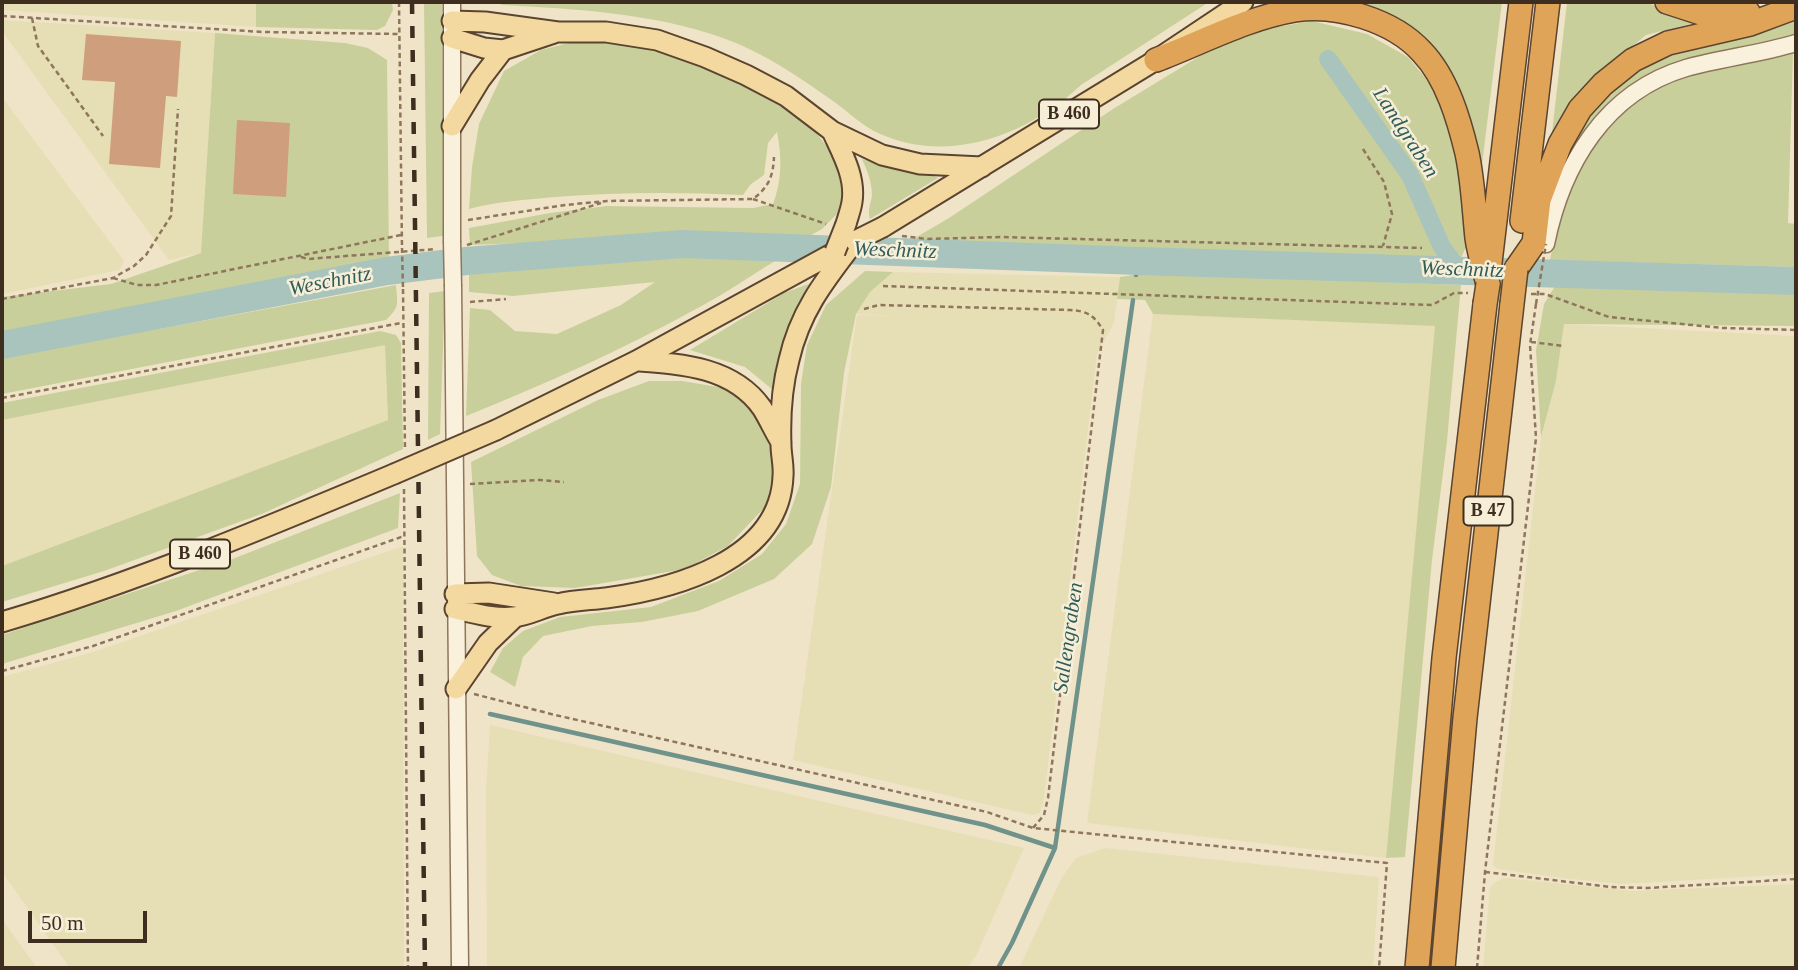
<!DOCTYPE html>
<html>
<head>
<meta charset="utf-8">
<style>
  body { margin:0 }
  #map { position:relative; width:1798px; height:970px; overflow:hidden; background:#f0e4c8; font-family:Georgia,serif }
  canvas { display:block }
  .frame { position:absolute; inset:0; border:4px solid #3d2e20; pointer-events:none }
  .scale { position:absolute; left:28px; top:911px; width:119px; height:32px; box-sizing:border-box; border:4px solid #3d2e20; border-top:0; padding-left:9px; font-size:21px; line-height:24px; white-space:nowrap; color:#3d2e20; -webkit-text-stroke:5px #f7eed8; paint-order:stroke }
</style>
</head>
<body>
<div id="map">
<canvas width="1798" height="970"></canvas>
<div class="frame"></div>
<div class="scale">50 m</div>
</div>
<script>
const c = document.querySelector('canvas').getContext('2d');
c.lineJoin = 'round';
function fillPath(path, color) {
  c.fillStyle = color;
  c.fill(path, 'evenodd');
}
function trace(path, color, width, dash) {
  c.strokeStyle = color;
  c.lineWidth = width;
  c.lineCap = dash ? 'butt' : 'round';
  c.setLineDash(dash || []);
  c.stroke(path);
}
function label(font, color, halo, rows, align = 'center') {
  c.font = font + ' Georgia,serif';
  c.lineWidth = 5;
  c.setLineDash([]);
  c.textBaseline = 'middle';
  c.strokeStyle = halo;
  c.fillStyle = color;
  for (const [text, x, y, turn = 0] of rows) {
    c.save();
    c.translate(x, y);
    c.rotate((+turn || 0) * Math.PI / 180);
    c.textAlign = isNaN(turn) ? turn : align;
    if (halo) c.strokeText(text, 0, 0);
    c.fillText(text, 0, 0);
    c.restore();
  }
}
const farmland = new Path2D(`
  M 2,2 L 256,2 L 256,27 L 2,10 Z
  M 2,20 L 215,33 L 201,253 L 169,260 L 2,31 Z
  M 2,97 L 124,261 L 119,270 L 2,294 Z
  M 893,272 L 1120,277 L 1114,323 L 1097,354 L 1044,798 L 1040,813 L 1032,815 L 793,760 L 857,315 L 909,316 L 856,314 L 870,292 Z
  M 1153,314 L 1436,325 L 1386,858 L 1087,823 Z
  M 1564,324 L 1796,336 L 1796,874 L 1622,884 L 1562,878 L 1498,869 L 1493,865 L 1541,437 L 1556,381 Z
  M 385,344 L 388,420 L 2,566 L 2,420 Z
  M 403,546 L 404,968 L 70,968 L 2,872 L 2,677 L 93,652 Z
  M 490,725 L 1024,848 L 976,956 L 967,968 L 487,968 L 486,791 Z
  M 1105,848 L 1379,877 L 1373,968 L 1019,968 L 1062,877 L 1076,858 Z
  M 1504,878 L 1633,891 L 1796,884 L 1796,968 L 1483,968 L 1490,888 L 1494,883 Z
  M 2,919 L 37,968 L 2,968 Z`);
const green = new Path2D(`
  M 256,2 L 392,2 L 393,10 L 385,26 L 377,30 L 256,27 Z
  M 424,2 L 442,2 L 443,236 L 427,238 Z
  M 497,2 L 1209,2 L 1081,85 C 1026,137 943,167 872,130 C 858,122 846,110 833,101 C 799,77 763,52 723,38 C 652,13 576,9 502,5 Z
  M 1332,2 L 1502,2 L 1482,165 L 1465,108 L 1438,58 Z
  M 1567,2 L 1646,2 L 1694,23 L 1646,35 L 1608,67 L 1550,150 Z
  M 1796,18 L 1796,39 L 1634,84 L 1554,195 C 1562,171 1568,146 1581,125 C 1600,97 1639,62 1671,51 C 1712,37 1755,29 1796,18 Z
  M 1312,21 L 1367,34 L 1408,57 L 1437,92 L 1454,125 L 1468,243 L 1460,260 L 1437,263 L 903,245 L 949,218 L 1113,109 L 1200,56 L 1253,31 Z
  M 215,33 L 345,43 L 368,48 L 387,60 L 389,262 L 2,335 L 2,297 L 111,284 L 201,253 Z
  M 588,38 L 663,52 L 770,91 L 807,121 L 836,158 L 848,182 L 843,208 L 822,229 L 797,243 L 763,237 L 663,238 L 470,245 L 469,228 L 550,213 L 607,206 L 753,208 L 773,204 C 782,180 782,157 777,132 L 768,143 L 764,175 L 751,184 L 743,195 C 680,192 617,192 555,197 C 526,200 498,201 469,209 L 472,167 L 479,124 L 504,71 L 541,50 Z
  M 1793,53 L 1788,223 L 1796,224 L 1796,267 L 1550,260 L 1561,203 L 1587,152 L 1639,93 L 1676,78 L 1765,56 Z
  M 862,159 C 887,166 916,166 938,178 L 870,219 C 867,208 871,205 872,195 C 872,182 867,170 862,159 Z
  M 679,257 L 775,261 C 749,277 723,295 696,309 C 622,350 545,384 466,416 L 470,308 L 490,310 L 515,331 L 557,334 L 621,305 L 655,282 L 513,296 L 469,292 L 469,274 L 600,262 Z
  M 865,271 L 893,272 L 870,292 L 856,314 L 844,373 L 831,487 L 812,544 L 774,579 L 698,611 L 642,622 L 592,626 L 543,636 L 523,657 L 515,687 L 490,672 L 503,648 L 523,631 L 560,617 L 651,607 L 719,581 L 762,554 L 786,524 L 800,484 L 801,384 L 807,345 L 826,305 Z
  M 1147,273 L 1461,285 L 1447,441 L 1432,560 L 1405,857 L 1386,858 L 1435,326 L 1153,314 L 1145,300 L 1117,299 L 1120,277 Z
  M 811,283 L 790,327 L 779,395 L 745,367 L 690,350 L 784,293 Z
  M 1557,283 L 1796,291 L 1796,326 L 1564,324 L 1556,381 L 1541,437 L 1536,350 L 1544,304 Z
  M 396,285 C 397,303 401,306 386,320 L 2,394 L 2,358 Z
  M 445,291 L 440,434 L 428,440 L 429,293 Z
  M 380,331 L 396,335 L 401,343 L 403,449 L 264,513 L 104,571 L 2,602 L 2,566 L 388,420 L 385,345 L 2,420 L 2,403 Z
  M 649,381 L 682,381 L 724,388 L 751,404 L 772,439 L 773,474 L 766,506 L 728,546 L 685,569 L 575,588 L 521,586 L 492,575 L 477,556 L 471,462 L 598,400 Z
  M 400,493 L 398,528 L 176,611 L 2,664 L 2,635 L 230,560 Z`);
const stream = new Path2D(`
  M 1136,275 L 1138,261
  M 490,714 L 985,825 L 1055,848
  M 998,968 L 1012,943 L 1055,848 L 1133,300`);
const canal = new Path2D(`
  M 1328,59 L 1410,175 L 1442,247 L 1460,272`);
const river = new Path2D(`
  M 2,345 L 387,271 L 466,261 L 682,244 L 1138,261 L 1796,281`);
const building = new Path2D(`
  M 86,34 L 181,41 L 177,97 L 166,96 L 160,168 L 109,164 L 115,82 L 82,80 Z
  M 237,120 L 290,123 L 286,197 L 233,194 Z`);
const path = new Path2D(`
  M 399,2 L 402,248
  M 2,16 L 263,32 L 400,34
  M 32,18 L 38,46 L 103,136
  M 1363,149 L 1384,182 L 1392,214 L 1383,246
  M 753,199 L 826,224
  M 468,220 L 565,205 L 607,201 L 753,199 C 769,187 773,176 774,157
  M 902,236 L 927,239 L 1000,237 L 1422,248
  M 467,245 L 601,203
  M 301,257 L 308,259 L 436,249
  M 113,278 L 137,285 L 156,285 L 401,235
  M 883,286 L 1432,305 L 1454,293 L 1468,293
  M 403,289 L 405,450
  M 1531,294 L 1545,294 L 1609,317 L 1723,328 L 1796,330
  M 2,299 L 113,278 L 134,266 L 146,255 L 171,216 L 178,109
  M 470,302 L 506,299
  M 864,309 L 879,305 L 1070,310 C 1087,311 1094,315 1103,330 L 1048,798 L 1044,815 L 1033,828
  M 1531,342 L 1564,346
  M 2,398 L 401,323
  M 470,484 L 540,480 L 564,482
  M 404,489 L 408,968
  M 2,671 L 93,646 L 404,536
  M 474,694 L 555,715 L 987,812 L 1033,828 L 1387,863 L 1379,968
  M 1485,872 L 1611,887 L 1648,888 L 1796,879
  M 1477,968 L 1485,872 L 1536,438 L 1530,345 L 1536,304`);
const minor = new Path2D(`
  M 452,241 L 452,2
  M 1546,244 C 1562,165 1605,92 1686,68 C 1722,58 1760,54 1796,43
  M 453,286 L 460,968`);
const major = new Path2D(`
  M 452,21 L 485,22 L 558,32 L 606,32 L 657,40 L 705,57 L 746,75 L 786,96 L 832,131 L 882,155 L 920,164 L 982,167
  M 452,38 L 484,48 L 503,50 L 554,33
  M 452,126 L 480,80 L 503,50
  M 832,131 C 842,153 856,177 852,202 C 851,209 848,217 846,224
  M 883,227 L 1156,60 L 1243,2
  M 638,361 C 682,364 733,367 762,408 C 769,419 774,431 781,442
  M 496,430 L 636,361 L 848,245
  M 455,594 L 489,593 L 554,603
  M 455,609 C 475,613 493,619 513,617 C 528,616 543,607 558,604 C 574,600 590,600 606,598 C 673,589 780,561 783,476 C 784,466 781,455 781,445 C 780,418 782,386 789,360 C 800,311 825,280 855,241
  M 2,622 C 136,582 265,528 394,474
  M 456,689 L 488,643 L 515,617`);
const highway = new Path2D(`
  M 1667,2 L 1704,14 L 1748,12
  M 1156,60 C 1201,43 1247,18 1295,10 C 1337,3 1394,21 1422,52 C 1447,78 1459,120 1467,153 C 1473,181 1474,210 1477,238 C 1479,253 1484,269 1488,284
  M 1522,221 L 1548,2
  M 1516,269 L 1534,243 L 1539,200 L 1560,144 L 1580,109 L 1603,84 L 1633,60 L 1668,43 L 1750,24 L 1796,7
  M 1489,271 L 1521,2
  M 1417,968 L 1444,658 L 1485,304
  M 1443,968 L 1465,718 L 1512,304`);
const rail = new Path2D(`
  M 412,2 L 425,968`);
const pathBridge = new Path2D(`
  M 402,248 L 403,289
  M 1536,304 L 1546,244`);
const minorBridge = new Path2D(`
  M 452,241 L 453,286`);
const majorBridge = new Path2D(`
  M 855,241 L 883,227
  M 835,252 L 846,224
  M 394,474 L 496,430`);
const highwayBridge = new Path2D(`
  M 1485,304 L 1488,284
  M 1512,304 L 1516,269`);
const shields = [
  [1069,114,60],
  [1488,511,49],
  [200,554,60]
];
const shieldNames = [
  ["B 460",1069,114],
  ["B 47",1488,511],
  ["B 460",200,554]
];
const waterNames = [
  ["Landgraben",1405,133,57],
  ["Weschnitz",895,251,2],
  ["Weschnitz",1462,270,2],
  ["Weschnitz",330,282,-11],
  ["Sallengraben",1069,638,-82]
];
fillPath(farmland, '#e6deb5');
fillPath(green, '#c9cf9b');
trace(stream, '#6f938a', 4.5);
trace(canal, '#a9c4bc', 18);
trace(river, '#a9c4bc', 28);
fillPath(building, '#cf9f7d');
trace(minor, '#8d765c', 19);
trace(major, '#5b4430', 23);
trace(highway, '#5b4430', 26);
trace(path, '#8d765c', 2.5, [5, 3.5]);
trace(minor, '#faf1dc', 16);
trace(major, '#f3d9a0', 19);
trace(highway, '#e0a458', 23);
trace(rail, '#3d2e20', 4.5, [12, 12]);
trace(minorBridge, '#8d765c', 19, []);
trace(majorBridge, '#5b4430', 23, []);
trace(highwayBridge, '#5b4430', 26, []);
trace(pathBridge, '#8d765c', 2.5, [5, 3.5]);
trace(minorBridge, '#faf1dc', 16);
trace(majorBridge, '#f3d9a0', 19);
trace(highwayBridge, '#e0a458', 23);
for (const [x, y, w] of shields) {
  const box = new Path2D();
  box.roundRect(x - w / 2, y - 14.5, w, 29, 5);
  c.fillStyle = '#f7eed8';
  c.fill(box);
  trace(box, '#3d2e20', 2);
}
label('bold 18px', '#3d2e20', null, shieldNames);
label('italic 21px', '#2f5d5a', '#f7eed8', waterNames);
</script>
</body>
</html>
